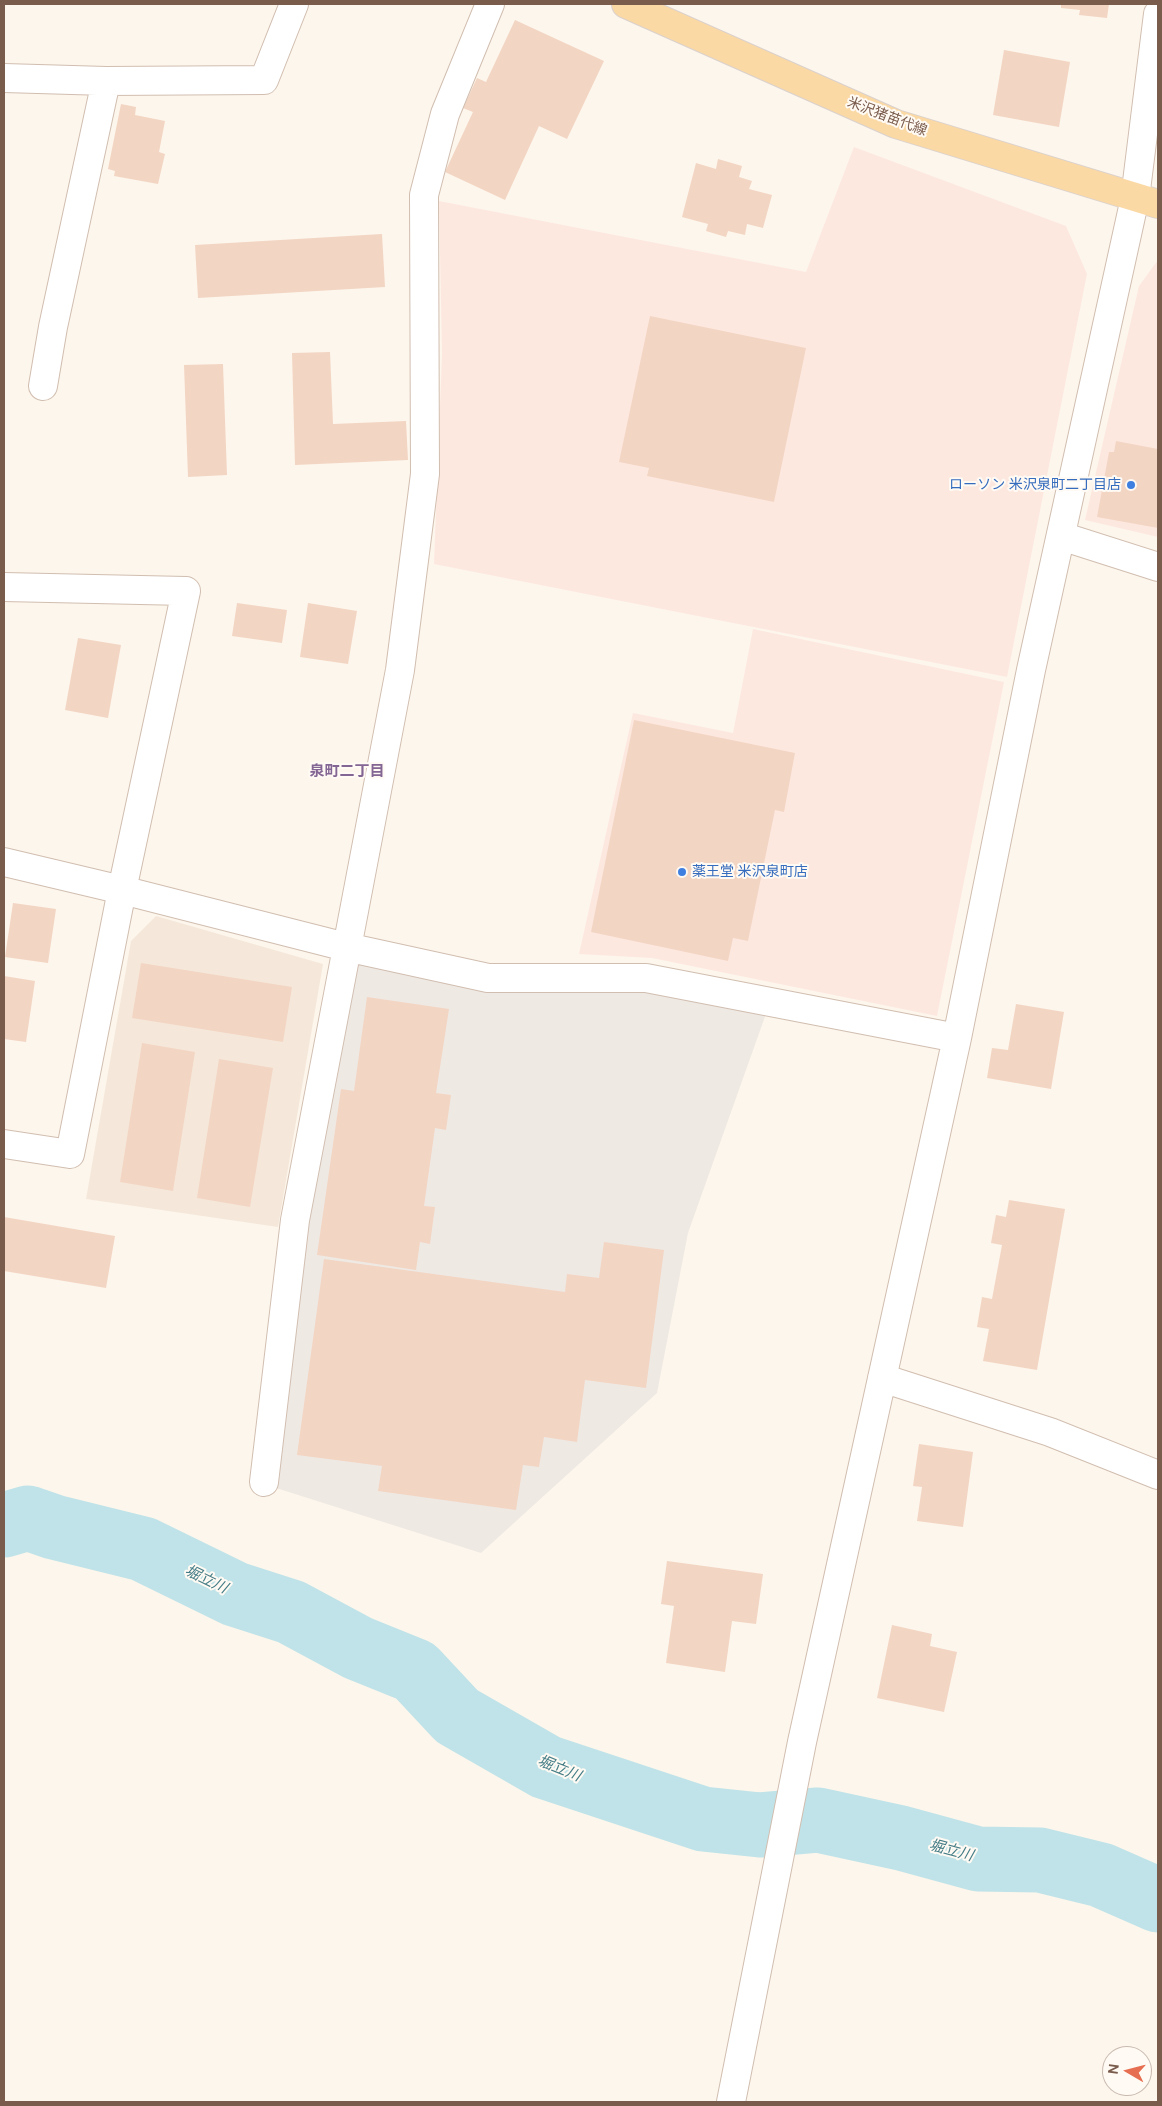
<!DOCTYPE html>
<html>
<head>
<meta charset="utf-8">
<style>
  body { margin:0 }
  #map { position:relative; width:1162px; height:2106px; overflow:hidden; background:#fdf6ec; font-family:"DM Sans",sans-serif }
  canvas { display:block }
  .frame { position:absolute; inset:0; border:5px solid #7a5c4d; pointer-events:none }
  .north { position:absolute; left:1102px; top:2046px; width:50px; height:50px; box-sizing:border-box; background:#fffaf3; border:1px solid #cabbb1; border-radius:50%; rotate:278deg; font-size:14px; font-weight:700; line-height:20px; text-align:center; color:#7a5c4d }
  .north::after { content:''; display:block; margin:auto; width:18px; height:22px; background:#e76f51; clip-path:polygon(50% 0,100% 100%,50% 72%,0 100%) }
</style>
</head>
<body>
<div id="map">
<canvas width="1162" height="2106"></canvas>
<div class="frame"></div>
<div class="north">N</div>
</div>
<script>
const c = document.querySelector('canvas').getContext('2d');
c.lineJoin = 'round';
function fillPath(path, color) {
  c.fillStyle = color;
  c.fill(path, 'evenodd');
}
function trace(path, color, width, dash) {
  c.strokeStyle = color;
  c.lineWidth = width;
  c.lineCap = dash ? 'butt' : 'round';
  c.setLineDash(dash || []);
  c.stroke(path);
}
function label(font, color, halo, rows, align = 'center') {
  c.font = font + ' "DM Sans","Noto Sans JP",sans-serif';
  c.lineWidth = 4;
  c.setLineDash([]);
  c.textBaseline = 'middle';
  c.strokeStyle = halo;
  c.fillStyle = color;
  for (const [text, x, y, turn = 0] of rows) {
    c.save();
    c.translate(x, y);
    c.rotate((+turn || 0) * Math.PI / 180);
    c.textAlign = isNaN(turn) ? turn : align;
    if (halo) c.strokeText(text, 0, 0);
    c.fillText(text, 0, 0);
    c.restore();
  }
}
const residential = new Path2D(`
  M 156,916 L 323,964 L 278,1227 L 86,1199 L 131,941 Z`);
const commercial = new Path2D(`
  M 854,147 L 1066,226 L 1087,274 L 1007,677 L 434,564 L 442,354 L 439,201 L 806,272 Z
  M 1158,260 L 1158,537 L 1085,520 L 1139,286 Z
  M 753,629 L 1004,682 L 937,1016 L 652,958 L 579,954 L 633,713 L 733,733 Z`);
const industrial = new Path2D(`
  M 356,963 L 645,986 L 767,1011 L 688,1233 L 657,1393 L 481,1553 L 276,1488 L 308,1221 Z`);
const river = new Path2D(`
  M 4,1525 L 28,1518 L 54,1527 L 143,1549 L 235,1594 L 291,1612 L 358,1648 L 415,1671 L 457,1716 L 546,1767 L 703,1819 L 760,1825 L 818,1820 L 901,1838 L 978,1859 L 1040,1860 L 1101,1875 L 1158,1900`);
const building = new Path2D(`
  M 1061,4 L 1109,4 L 1107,18 L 1079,15 L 1080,10 L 1061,8 Z
  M 515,20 L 604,61 L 567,139 L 539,126 L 505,200 L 445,172 L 473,112 L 463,108 L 477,78 L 486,82 Z
  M 1004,50 L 1070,62 L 1059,127 L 993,115 Z
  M 121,104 L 136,107 L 135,115 L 165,121 L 159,152 L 165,154 L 158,184 L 114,176 L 115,171 L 108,169 Z
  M 718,159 L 742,166 L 739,177 L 752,181 L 749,189 L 772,195 L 763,228 L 747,224 L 745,235 L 728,231 L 726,237 L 706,231 L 708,224 L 682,217 L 696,163 L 716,169 Z
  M 382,234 L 385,287 L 198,298 L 195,245 Z
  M 650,316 L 806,348 L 774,502 L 647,476 L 649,468 L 619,462 Z
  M 330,352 L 333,424 L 406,421 L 408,460 L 295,465 L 292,353 Z
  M 223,364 L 227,475 L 188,477 L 184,365 Z
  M 1116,441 L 1158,449 L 1158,528 L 1097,517 L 1109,452 L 1114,452 Z
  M 237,603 L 287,610 L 282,643 L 232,636 Z
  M 308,603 L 357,611 L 348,664 L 300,657 Z
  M 78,638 L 121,645 L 108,718 L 65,710 Z
  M 634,720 L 795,753 L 784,812 L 775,810 L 748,941 L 733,938 L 728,961 L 591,932 Z
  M 13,903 L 56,909 L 48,963 L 5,957 Z
  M 141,963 L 292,987 L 283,1042 L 132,1018 Z
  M 4,976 L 35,981 L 26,1042 L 4,1039 Z
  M 367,997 L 449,1009 L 436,1093 L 451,1095 L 446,1130 L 435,1128 L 424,1206 L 435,1207 L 430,1244 L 420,1242 L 416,1270 L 317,1255 L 341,1089 L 354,1091 Z
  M 1016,1004 L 1064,1012 L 1051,1089 L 987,1078 L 992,1048 L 1008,1050 Z
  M 142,1043 L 195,1052 L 173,1191 L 120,1182 Z
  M 219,1059 L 273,1068 L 250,1207 L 197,1198 Z
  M 1009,1200 L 1065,1209 L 1037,1370 L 983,1361 L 989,1329 L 977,1327 L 982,1297 L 992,1299 L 1002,1245 L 991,1243 L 996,1215 L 1006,1217 Z
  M 4,1217 L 115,1236 L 106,1288 L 4,1271 Z
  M 604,1242 L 664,1250 L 646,1388 L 585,1380 L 577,1442 L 544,1437 L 539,1467 L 523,1465 L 516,1510 L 378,1491 L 382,1466 L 297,1455 L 324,1259 L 565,1292 L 567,1274 L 599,1278 Z
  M 919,1444 L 973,1452 L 963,1527 L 917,1521 L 922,1487 L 913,1486 Z
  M 667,1561 L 763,1574 L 756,1624 L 732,1621 L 725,1672 L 666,1663 L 674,1606 L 661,1604 Z
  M 892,1625 L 932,1634 L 930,1646 L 957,1652 L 944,1712 L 877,1698 Z`);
const minor = new Path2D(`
  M 4,78 L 106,81 L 53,327 L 43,386
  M 106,81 L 264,80 L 294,4
  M 1061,536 L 1158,567
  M 4,587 L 186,591 L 122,890 L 70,1154 L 4,1144
  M 4,862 L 122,890 L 346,947 L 488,978 L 646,978 L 957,1038
  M 882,1378 L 1050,1432 L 1158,1475
  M 264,1482 L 295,1220 L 400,670 L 425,474 L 424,195 L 445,114 L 490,4
  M 731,2102 L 802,1742 L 957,1038 L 1031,670 L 1135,198 L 1158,14`);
const major = new Path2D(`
  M 626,4 L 896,124 L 1158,204`);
const markers = [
  [1131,485,5,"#3f7fe0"],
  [682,872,5,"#3f7fe0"]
];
const streetNames = [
  ["米沢猪苗代線",887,117,21]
];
const shopNames = [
  ["ローソン 米沢泉町二丁目店",1121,485],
  ["薬王堂 米沢泉町店",692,872,"left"]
];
const neighbourhoodNames = [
  ["泉町二丁目",347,772]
];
const waterNames = [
  ["堀立川",206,1580,26],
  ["堀立川",559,1769,22],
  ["堀立川",951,1851,15]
];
fillPath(residential, '#f5e8da');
fillPath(commercial, '#fde8e0');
fillPath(industrial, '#efe9e4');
trace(river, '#bfe3e8', 65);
fillPath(building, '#f3d5c3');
trace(minor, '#d1beb0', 30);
trace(major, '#dad1cd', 30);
trace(minor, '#fff', 28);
trace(major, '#fbd9a5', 28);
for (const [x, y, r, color] of markers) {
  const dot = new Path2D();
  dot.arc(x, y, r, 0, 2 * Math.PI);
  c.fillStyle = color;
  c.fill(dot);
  trace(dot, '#fffaf3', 2);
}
label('14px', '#7a5c4d', '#fffaf3', streetNames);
label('14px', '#366cbe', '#fffaf3', shopNames, 'right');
label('bold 15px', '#846695', '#fffaf3', neighbourhoodNames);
label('italic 15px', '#437c86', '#fffaf3', waterNames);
</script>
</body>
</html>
